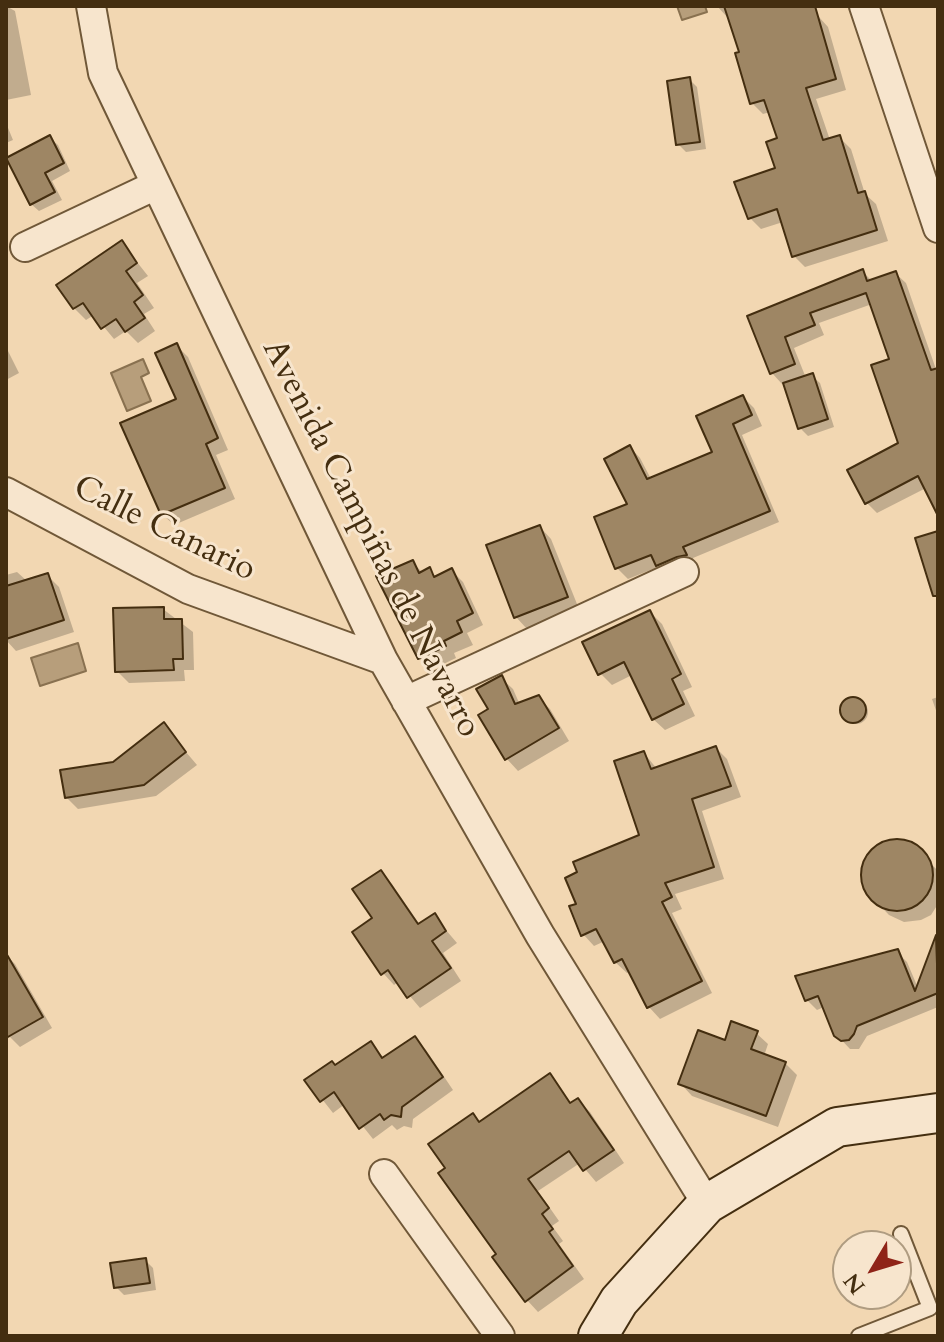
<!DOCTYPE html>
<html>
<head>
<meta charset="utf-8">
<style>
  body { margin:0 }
  #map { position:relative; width:944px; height:1342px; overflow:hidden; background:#f2d7b2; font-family:Cardo,serif }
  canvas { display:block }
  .frame { position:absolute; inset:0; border:8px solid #442e10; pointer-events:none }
  .north { position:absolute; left:832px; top:1230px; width:80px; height:80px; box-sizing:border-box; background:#f7e5cd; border:2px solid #af9c81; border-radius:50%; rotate:232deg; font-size:22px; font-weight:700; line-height:32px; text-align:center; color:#442e10 }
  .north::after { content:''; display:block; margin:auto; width:28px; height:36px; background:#8f2418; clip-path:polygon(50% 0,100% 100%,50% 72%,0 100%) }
</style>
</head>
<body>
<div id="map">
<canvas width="944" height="1342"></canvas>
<div class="frame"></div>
<div class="north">N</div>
</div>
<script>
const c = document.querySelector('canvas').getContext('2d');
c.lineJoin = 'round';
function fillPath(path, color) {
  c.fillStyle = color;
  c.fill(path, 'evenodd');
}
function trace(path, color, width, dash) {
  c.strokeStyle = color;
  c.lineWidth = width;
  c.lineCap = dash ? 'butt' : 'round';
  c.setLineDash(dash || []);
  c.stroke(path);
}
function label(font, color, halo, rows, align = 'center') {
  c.font = font + ' Cardo,serif';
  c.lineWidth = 6;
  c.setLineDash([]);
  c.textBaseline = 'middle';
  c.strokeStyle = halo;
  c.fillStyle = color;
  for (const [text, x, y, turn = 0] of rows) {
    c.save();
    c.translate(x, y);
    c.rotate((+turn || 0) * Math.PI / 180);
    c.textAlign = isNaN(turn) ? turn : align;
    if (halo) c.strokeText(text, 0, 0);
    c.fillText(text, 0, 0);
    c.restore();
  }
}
const water = new Path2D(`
  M 677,6 L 705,6 L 707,12 L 682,20 Z
  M 143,359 L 149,373 L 141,377 L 151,401 L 127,411 L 111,373 Z
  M 78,643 L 86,671 L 40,686 L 31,658 Z`);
const shadow = new Path2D(`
  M 6,6 L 15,11 L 31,95 L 6,100 Z
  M 717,6 L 809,6 L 828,27 L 846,90 L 816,99 L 830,140 L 839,137 L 851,149 L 865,194 L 876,204 L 888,241 L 805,267 L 794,256 L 783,222 L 761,229 L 750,218 L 777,169 L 780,139 L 770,112 L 763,114 L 752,103 L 742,53 L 728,18 Z
  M 689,79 L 697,87 L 706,149 L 686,152 L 678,144 Z
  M 6,123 L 13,140 L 6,143 Z
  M 50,138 L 58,145 L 70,171 L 52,181 L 62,200 L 39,211 L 31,204 Z
  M 122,243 L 148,276 L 137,283 L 154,308 L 144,314 L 155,331 L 138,343 L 126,331 L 114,339 L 94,315 L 86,320 L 74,308 Z
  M 862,271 L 872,281 L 895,273 L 906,283 L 938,375 L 938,512 L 926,488 L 877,513 L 867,503 L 901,444 L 892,360 L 872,304 L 819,323 L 824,335 L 794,348 L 806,378 L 812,376 L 820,383 L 834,427 L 808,436 L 800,428 L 785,383 L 782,384 L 772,373 L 750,317 Z
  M 177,346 L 188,357 L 228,450 L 216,455 L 235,499 L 174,525 L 162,514 L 179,400 Z
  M 6,347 L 19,373 L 6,380 Z
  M 743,397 L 754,408 L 762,426 L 742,435 L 779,522 L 693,558 L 696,566 L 668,576 L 658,567 L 628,579 L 617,568 L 630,505 L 630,447 L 640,458 L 651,479 L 715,453 Z
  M 540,527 L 551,539 L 579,609 L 527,629 L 516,617 Z
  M 412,562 L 423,573 L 429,570 L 437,578 L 452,571 L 463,582 L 483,625 L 467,633 L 473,645 L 454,653 L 456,658 L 431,670 L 419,658 Z
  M 17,572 L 27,581 L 47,575 L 59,587 L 74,632 L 16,651 L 6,640 L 6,575 Z
  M 163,609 L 193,632 L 194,670 L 184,670 L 185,681 L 129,683 L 117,671 Z
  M 650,612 L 662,624 L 692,687 L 683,691 L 695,716 L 665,730 L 653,719 L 632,675 L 612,685 L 600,673 Z
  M 501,678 L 513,689 L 520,705 L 538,697 L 550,709 L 569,741 L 518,771 L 507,759 L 480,715 L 491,709 Z
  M 938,697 L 938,716 L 932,699 Z
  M844 712a12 12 0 1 1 24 0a12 12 0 1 1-24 0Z
  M 163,725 L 197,765 L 156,796 L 78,809 L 66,797 Z
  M 716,748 L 727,759 L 741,797 L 702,811 L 724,879 L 675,894 L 682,909 L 672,913 L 712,993 L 660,1019 L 649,1007 L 630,971 L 627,973 L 615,962 L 605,941 L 594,946 L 583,934 L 578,905 L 642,836 L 644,753 L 657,769 Z
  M 891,842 L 913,845 L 938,871 L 938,904 L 931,915 L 921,920 L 904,922 L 889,915 L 869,894 L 864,872 L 866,862 L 872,853 Z
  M 380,872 L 392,884 L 420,925 L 434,916 L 457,943 L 443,953 L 461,981 L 420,1008 L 398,982 L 394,985 L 383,973 L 375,918 Z
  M 938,941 L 938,1007 L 867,1036 L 859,1049 L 850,1049 L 834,1032 L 824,1007 L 817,1010 L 807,1000 L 897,952 L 907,962 L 918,988 L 935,942 Z
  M 6,955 L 15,964 L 52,1028 L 20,1047 L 10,1037 L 6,1040 Z
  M 756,1033 L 768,1044 L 764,1056 L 785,1063 L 797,1075 L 778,1127 L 692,1096 L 681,1084 L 726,1042 Z
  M 414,1038 L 426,1050 L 453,1090 L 413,1119 L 412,1128 L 404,1126 L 397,1130 L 392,1125 L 373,1139 L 345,1104 L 333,1113 L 307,1080 L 336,1067 L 370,1043 L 385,1059 Z
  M 549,1076 L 572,1104 L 578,1100 L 590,1112 L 624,1163 L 596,1182 L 580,1163 L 538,1191 L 559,1221 L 552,1226 L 563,1241 L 559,1244 L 584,1279 L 538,1312 L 527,1300 L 448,1169 L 480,1123 Z
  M 145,1260 L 153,1268 L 156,1290 L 124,1295 L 116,1287 Z`);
const building = new Path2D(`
  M 724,6 L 815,6 L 836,79 L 806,88 L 823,140 L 840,135 L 858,193 L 865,191 L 877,230 L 792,257 L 777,209 L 748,219 L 734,182 L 775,168 L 766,142 L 777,138 L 764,100 L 750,104 L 735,53 L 739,52 Z
  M 690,77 L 700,142 L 676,145 L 667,81 Z
  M 50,135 L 64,163 L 45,173 L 55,192 L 30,205 L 6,158 Z
  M 122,240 L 137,263 L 126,271 L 143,295 L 134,302 L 145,318 L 125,332 L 116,319 L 101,329 L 83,303 L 73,309 L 56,285 Z
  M 863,269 L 867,281 L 896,271 L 931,370 L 938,368 L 938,516 L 918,476 L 865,504 L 847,470 L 898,443 L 871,365 L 889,359 L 866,293 L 810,313 L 815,325 L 785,337 L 795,364 L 770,374 L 747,316 Z
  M 177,343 L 218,438 L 206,444 L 225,488 L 161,515 L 120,423 L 176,399 L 155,353 Z
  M 813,373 L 828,419 L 798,429 L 783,383 Z
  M 743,395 L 752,415 L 733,424 L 770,511 L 683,547 L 687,555 L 677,557 L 656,566 L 651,555 L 615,569 L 594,517 L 627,504 L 604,459 L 630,445 L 647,479 L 712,452 L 696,416 Z
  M 540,525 L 568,597 L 514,618 L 486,545 Z
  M 938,531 L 938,596 L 933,596 L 915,538 Z
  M 413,560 L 419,573 L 430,567 L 434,577 L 452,568 L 473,613 L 457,621 L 462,632 L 444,641 L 446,646 L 418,659 L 376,576 Z
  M 48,573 L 64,620 L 6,639 L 6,586 Z
  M 164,607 L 164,619 L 182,619 L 183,659 L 173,659 L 174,670 L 115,672 L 113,608 Z
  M 650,610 L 681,674 L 672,679 L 684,704 L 652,720 L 624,662 L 598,675 L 582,642 Z
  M 502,675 L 515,704 L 539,695 L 559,728 L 505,760 L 478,715 L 488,709 L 476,689 Z
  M840 710a13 13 0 1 1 26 0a13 13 0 1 1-26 0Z
  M 164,722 L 186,752 L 144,785 L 65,798 L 60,770 L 113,762 Z
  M 716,746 L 731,786 L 692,799 L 714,867 L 665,883 L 672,897 L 662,902 L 702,981 L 647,1008 L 622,959 L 614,963 L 596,929 L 581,936 L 569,906 L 576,904 L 565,878 L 577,872 L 573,862 L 639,835 L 614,761 L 644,751 L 651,769 Z
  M861 875a36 36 0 1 1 72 0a36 36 0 1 1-72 0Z
  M 381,870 L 418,924 L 435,913 L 446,931 L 432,941 L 451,968 L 407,998 L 388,970 L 381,975 L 352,932 L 372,918 L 352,889 Z
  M 936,935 L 938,993 L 857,1026 L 854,1034 L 849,1040 L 841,1041 L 834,1036 L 818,996 L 805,1001 L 795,976 L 898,949 L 915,991 Z
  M 6,953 L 43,1017 L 6,1038 Z
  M 731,1021 L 758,1031 L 751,1049 L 786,1062 L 766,1116 L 678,1084 L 698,1030 L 725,1040 Z
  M 415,1036 L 443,1077 L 402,1107 L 401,1117 L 391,1115 L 384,1120 L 380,1114 L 359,1129 L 334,1092 L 320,1102 L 304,1080 L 332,1061 L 335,1065 L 371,1041 L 382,1058 Z
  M 550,1073 L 570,1103 L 578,1098 L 614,1150 L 583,1171 L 569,1151 L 528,1179 L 549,1208 L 542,1214 L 553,1229 L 549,1232 L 573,1266 L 525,1302 L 492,1257 L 496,1254 L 438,1173 L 445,1168 L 428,1144 L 473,1113 L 479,1122 Z
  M 146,1258 L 150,1283 L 114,1288 L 110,1263 Z`);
const lane = new Path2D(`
  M 859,1336 L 930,1308 L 901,1234`);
const street = new Path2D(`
  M 91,6 L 103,73 L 383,660 L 540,935 L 707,1204
  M 864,6 L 938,228
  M 25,247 L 156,185
  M 6,492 L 188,589 L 383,660
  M 406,701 L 684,572
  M 384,1174 L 500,1336`);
const secondary = new Path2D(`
  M 598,1336 L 619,1301 L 707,1204 L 837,1127 L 938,1113`);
const streetNames = [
  ["Calle Canario",164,530,26],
  ["Avenida Campiñas de Navarro",370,539,63]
];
fillPath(water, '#b79e7b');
trace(water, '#897150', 2);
fillPath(shadow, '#0003');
fillPath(building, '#9e8664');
trace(building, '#442e10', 2);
trace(lane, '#705838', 18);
trace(street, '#705838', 32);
trace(secondary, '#442e10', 42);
trace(lane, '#f7e5cd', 14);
trace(street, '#f7e5cd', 28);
trace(secondary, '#f7e5cd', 38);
label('34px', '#442e10', '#f7e5cd', streetNames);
</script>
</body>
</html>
